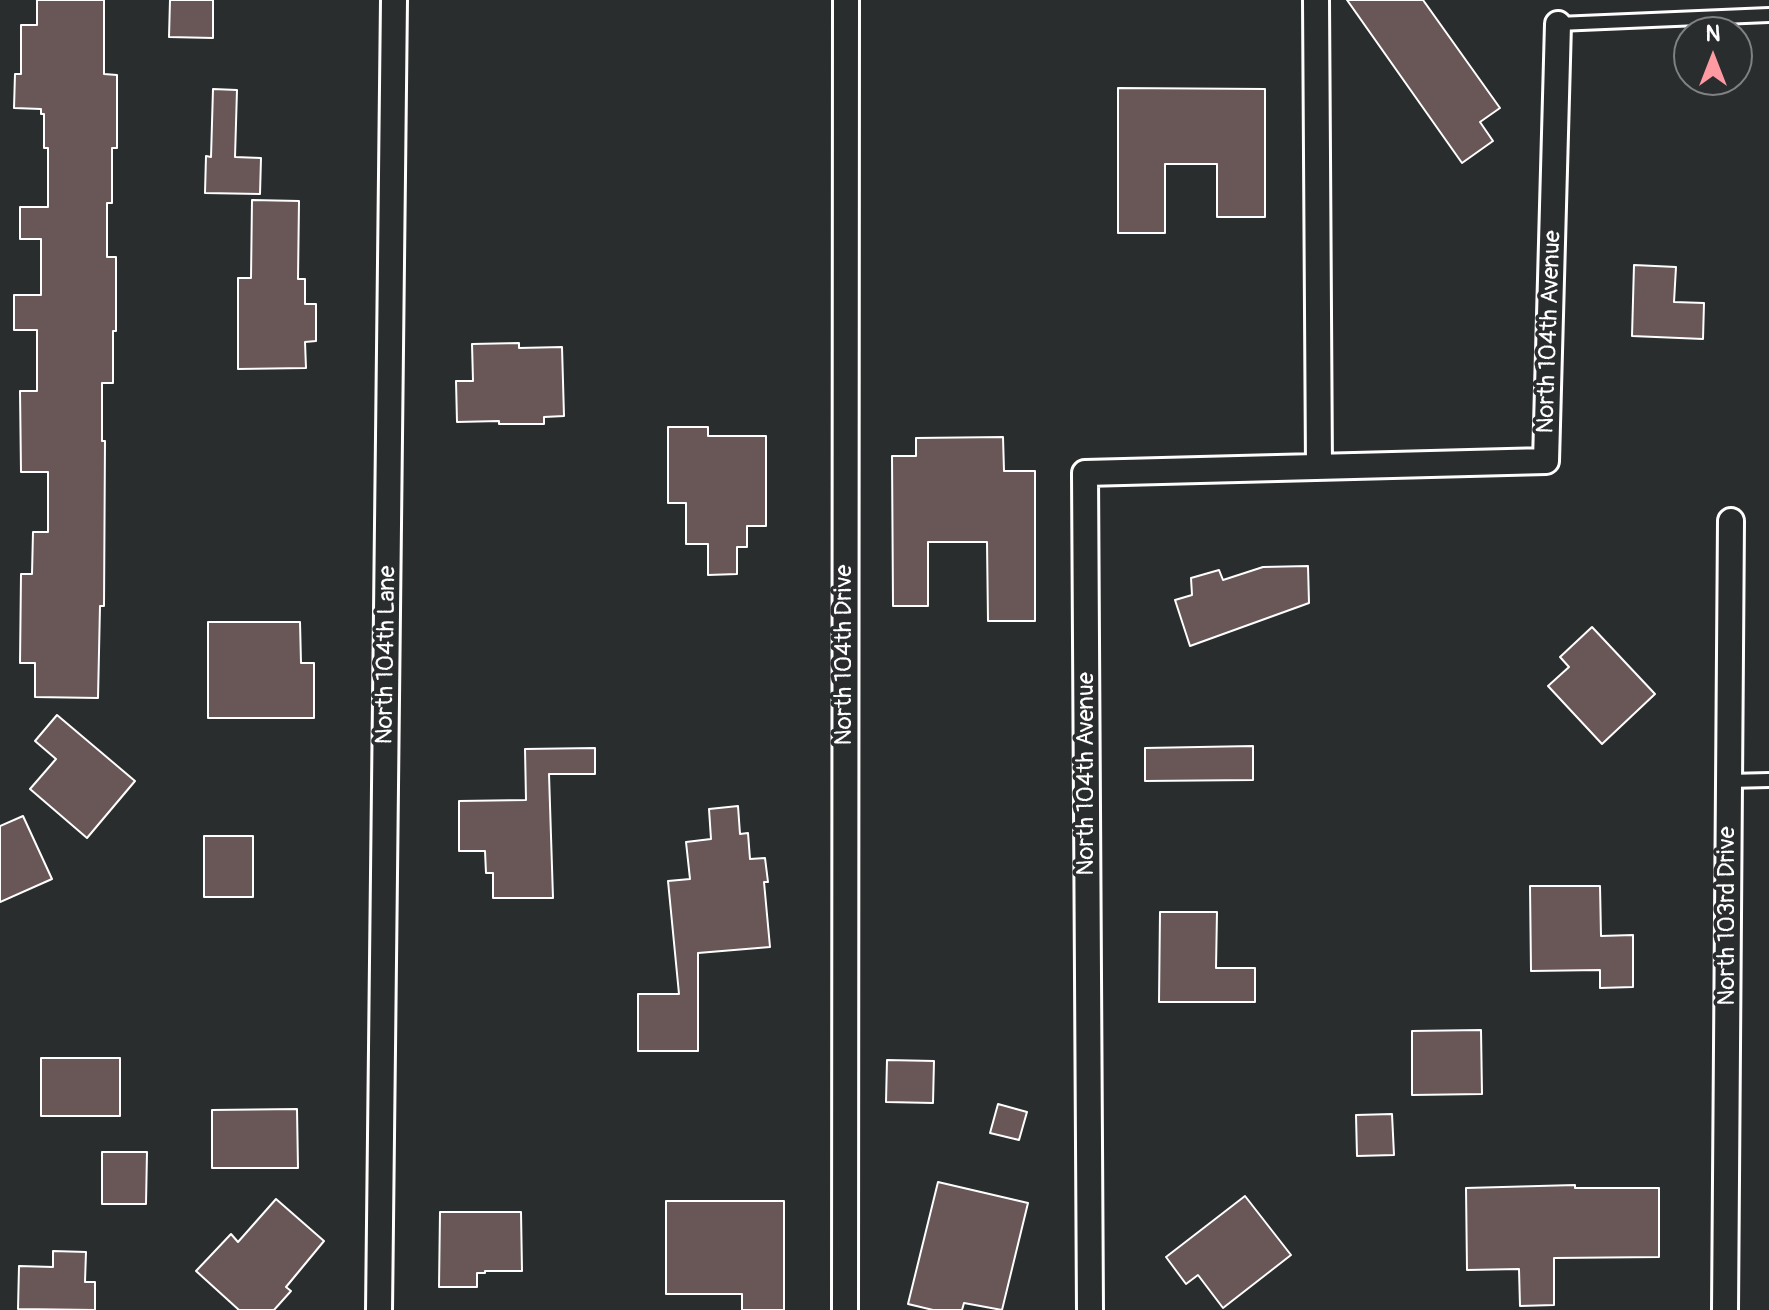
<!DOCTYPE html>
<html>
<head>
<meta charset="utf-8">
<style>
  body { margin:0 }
  #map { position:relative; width:1769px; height:1310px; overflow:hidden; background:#2a2d2e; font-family:Pangolin,sans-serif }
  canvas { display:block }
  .north { position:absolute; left:1673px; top:16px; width:80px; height:80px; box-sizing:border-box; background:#2a2d2e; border:2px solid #7f8182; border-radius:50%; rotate:0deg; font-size:22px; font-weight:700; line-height:32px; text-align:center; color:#fff }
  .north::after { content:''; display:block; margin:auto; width:28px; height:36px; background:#ff9aa2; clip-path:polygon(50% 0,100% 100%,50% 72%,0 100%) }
</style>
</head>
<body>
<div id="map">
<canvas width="1769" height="1310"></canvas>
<div class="north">N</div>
</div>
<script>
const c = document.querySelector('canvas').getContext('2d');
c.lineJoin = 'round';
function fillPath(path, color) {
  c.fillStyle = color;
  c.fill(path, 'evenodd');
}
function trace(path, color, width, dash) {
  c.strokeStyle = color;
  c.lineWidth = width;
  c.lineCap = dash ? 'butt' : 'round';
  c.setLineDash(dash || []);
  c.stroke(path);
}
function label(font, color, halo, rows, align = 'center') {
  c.font = font + ' Pangolin,sans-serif';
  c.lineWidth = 7;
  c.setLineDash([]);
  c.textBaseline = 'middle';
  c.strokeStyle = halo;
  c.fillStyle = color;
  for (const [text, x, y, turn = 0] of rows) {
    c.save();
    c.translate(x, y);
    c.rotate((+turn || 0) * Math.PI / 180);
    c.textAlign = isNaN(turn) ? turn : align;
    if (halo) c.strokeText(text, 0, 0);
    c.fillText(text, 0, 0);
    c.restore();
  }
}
const building = new Path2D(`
  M 37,0 L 104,0 L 104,74 L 117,75 L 117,148 L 112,148 L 112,203 L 107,203 L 107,257 L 116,257 L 116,331 L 113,331 L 113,383 L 102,383 L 102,441 L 105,441 L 104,606 L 100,606 L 98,698 L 35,697 L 35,663 L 20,663 L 21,574 L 32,574 L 33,532 L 48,532 L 48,472 L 21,472 L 20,391 L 37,391 L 37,330 L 14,330 L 14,295 L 41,295 L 41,239 L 20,239 L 20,207 L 48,207 L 48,148 L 44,148 L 44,114 L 41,114 L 41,109 L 14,108 L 15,74 L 21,74 L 21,25 L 37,25 Z
  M 170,0 L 213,0 L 213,38 L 169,37 Z
  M 1347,0 L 1423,0 L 1500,108 L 1480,122 L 1493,141 L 1462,163 Z
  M 1118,88 L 1265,89 L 1265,217 L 1217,217 L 1217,164 L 1165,164 L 1165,233 L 1118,233 Z
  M 213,89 L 237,90 L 235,157 L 261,158 L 260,194 L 205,193 L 206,156 L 211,157 Z
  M 252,200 L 299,201 L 298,279 L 305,279 L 305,304 L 316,304 L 316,341 L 305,342 L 306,368 L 238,369 L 238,278 L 251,278 Z
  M 1634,265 L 1676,267 L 1674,302 L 1704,303 L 1703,339 L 1632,336 Z
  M 519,343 L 519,348 L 562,347 L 564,416 L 544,417 L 544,424 L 499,424 L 499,421 L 457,422 L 456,381 L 473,381 L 472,344 Z
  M 668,427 L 708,427 L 708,436 L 766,436 L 766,526 L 747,526 L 747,547 L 737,547 L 737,574 L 708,575 L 708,544 L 686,544 L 686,503 L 668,503 Z
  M 1003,437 L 1004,471 L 1035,471 L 1035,621 L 988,621 L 987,542 L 928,542 L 928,606 L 893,606 L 892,456 L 916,456 L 916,438 Z
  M 1308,566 L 1309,603 L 1190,646 L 1175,600 L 1192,595 L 1191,578 L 1219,570 L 1223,580 L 1263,567 Z
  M 208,622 L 300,622 L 301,663 L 314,663 L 314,718 L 208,718 Z
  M 1592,627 L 1655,694 L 1602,744 L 1548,686 L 1569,667 L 1560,657 Z
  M 57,715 L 135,781 L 87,838 L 30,789 L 56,759 L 35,741 Z
  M 1253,746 L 1253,780 L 1145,781 L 1145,748 Z
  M 595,748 L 595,774 L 549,774 L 553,898 L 493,898 L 493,873 L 486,873 L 485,851 L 459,851 L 459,801 L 526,800 L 525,749 Z
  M 738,806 L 740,834 L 748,833 L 750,859 L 765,858 L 768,882 L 764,882 L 770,947 L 698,953 L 698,1051 L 638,1051 L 638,994 L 679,994 L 668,881 L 690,879 L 686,842 L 711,839 L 709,809 Z
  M 23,816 L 52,879 L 0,902 L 0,826 Z
  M 204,836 L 253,836 L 253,897 L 204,897 Z
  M 1530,886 L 1600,886 L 1601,936 L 1633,935 L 1633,987 L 1600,988 L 1600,970 L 1531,971 Z
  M 1160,912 L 1217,912 L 1216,968 L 1255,968 L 1255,1002 L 1159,1002 Z
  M 1481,1030 L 1482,1094 L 1412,1095 L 1412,1031 Z
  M 41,1058 L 120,1058 L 120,1116 L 41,1116 Z
  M 887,1060 L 934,1061 L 933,1103 L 886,1102 Z
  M 998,1104 L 1027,1112 L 1019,1140 L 990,1133 Z
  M 297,1109 L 298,1168 L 212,1168 L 212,1110 Z
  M 1392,1114 L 1394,1155 L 1357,1156 L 1356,1115 Z
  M 102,1152 L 147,1152 L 146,1204 L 102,1204 Z
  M 938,1182 L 1028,1203 L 1002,1310 L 964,1303 L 962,1310 L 933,1310 L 908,1304 Z
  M 1575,1185 L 1575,1188 L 1659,1188 L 1659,1257 L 1554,1258 L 1554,1305 L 1520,1306 L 1519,1269 L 1467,1270 L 1466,1188 Z
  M 1245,1196 L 1291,1255 L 1223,1308 L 1198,1275 L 1186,1284 L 1166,1257 Z
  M 276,1199 L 324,1241 L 286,1287 L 291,1291 L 274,1310 L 239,1310 L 196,1271 L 231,1234 L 238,1242 Z
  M 666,1201 L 784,1201 L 784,1310 L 742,1310 L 742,1294 L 666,1294 Z
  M 440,1212 L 521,1212 L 522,1271 L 485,1271 L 485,1273 L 477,1273 L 477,1287 L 439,1287 Z
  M 53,1251 L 86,1252 L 85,1282 L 95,1282 L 95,1310 L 18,1309 L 19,1266 L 53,1267 Z`);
const service = new Path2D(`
  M 1558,24 L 1769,15
  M 1729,781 L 1769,780`);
const minor = new Path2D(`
  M 1316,0 L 1319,467
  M 379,1310 L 394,0
  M 845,1310 L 846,0
  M 1090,1310 L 1085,473 L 1546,461 L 1558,24
  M 1725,1310 L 1731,521`);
const streetNames = [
  ["North 104th Avenue",1550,332,-88],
  ["North 104th Lane",387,655,-89],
  ["North 104th Drive",845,655,-90],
  ["North 104th Avenue",1087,774,-90],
  ["North 103rd Drive",1728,916,-90]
];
fillPath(building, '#695757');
trace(building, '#fff', 2);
trace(service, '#fff', 18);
trace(minor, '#fff', 30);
trace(service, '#2a2d2e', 12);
trace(minor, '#2a2d2e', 24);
label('24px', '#fff', '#2a2d2e', streetNames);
</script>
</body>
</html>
